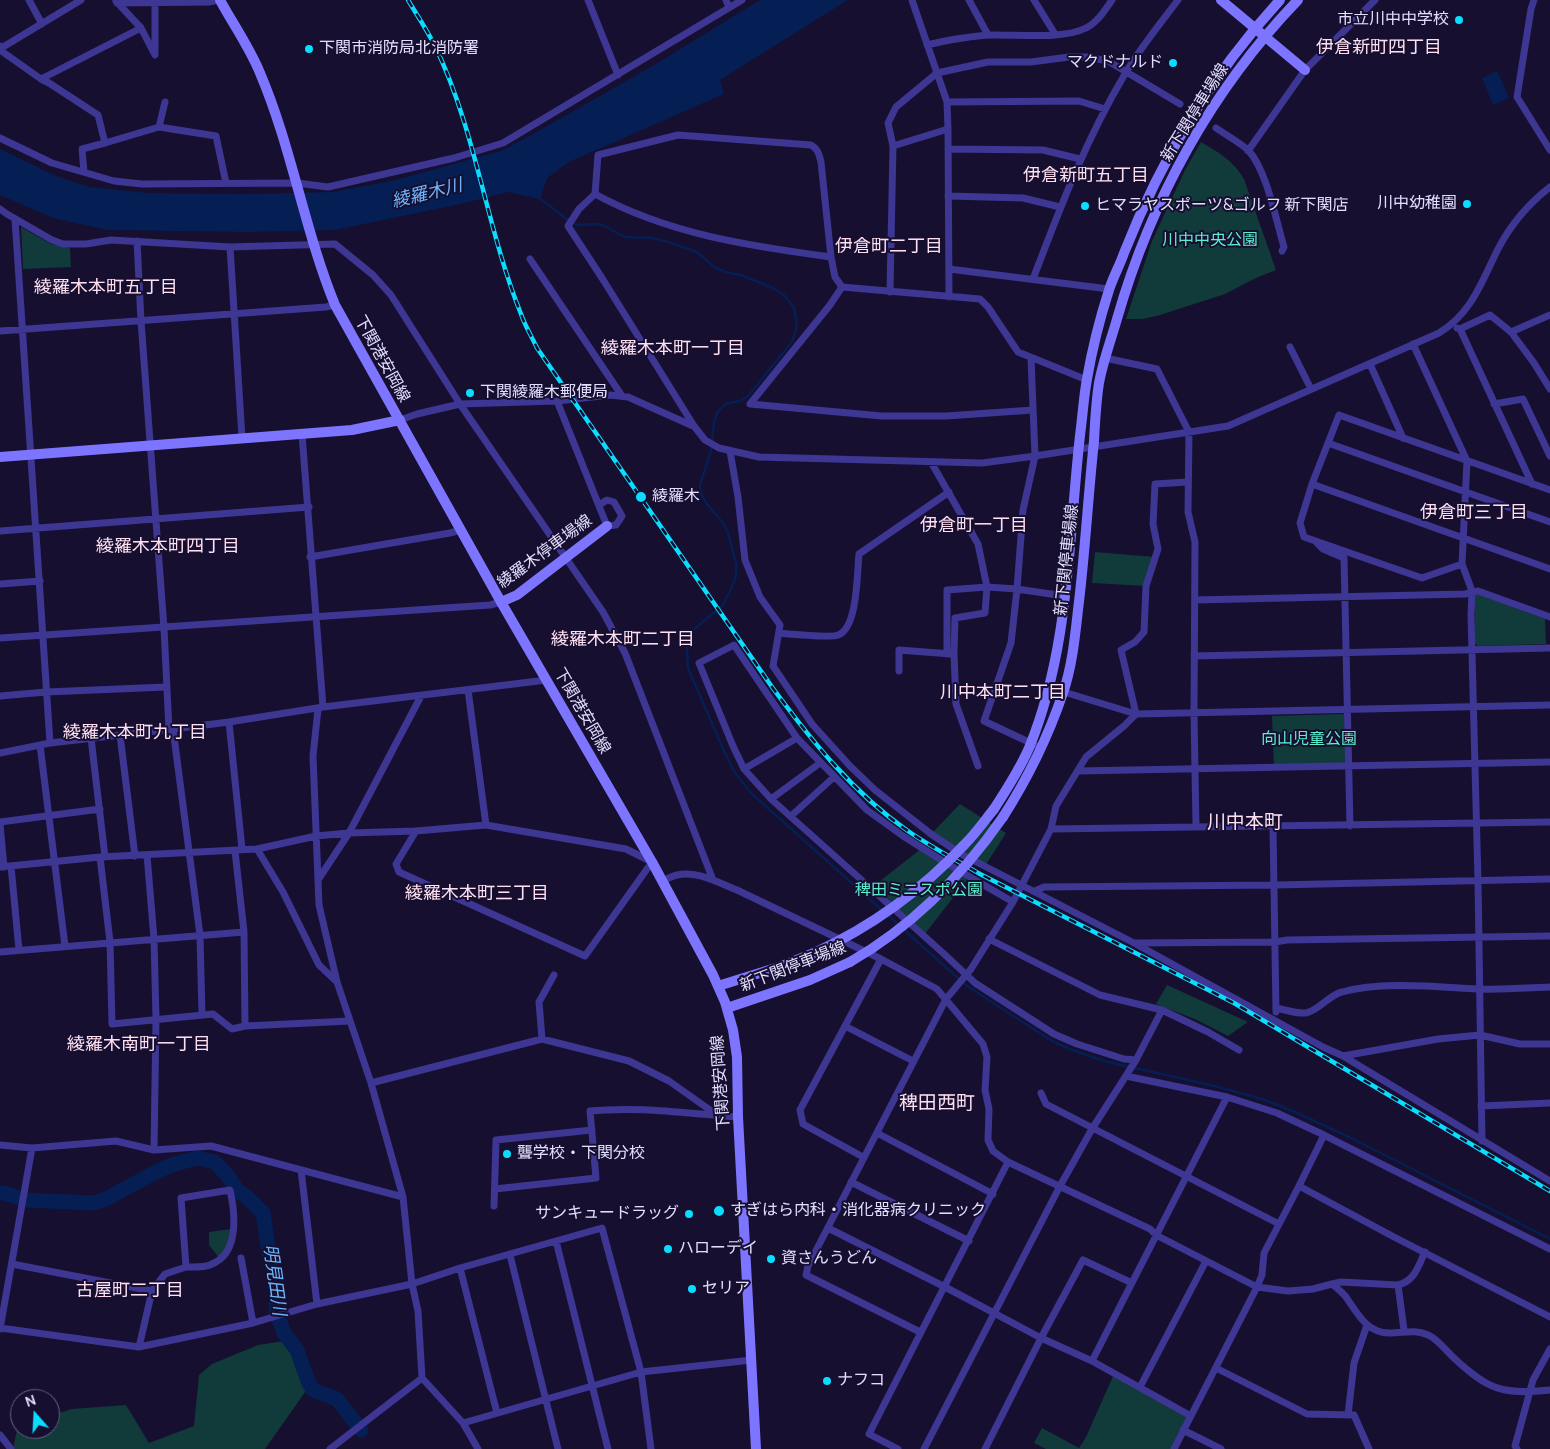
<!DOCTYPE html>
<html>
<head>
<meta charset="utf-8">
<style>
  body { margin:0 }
  #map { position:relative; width:1550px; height:1449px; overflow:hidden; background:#160f2f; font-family:Manrope,sans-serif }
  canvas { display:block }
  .north { position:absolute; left:10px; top:1389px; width:50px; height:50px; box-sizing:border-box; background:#160f2f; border:1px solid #686282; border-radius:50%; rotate:341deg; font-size:14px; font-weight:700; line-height:20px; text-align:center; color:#e3deff }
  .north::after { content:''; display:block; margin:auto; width:18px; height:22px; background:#0addff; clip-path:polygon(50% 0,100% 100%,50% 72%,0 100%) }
</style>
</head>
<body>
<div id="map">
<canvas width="1550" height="1449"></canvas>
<div class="north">N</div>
</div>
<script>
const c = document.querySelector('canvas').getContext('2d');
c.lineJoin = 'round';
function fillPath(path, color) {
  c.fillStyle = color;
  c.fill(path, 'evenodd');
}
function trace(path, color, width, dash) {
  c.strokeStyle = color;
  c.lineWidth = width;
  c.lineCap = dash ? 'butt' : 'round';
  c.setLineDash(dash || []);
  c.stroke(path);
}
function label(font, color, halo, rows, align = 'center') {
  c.font = font + ' Manrope,"Noto Sans JP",sans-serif';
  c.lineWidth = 4;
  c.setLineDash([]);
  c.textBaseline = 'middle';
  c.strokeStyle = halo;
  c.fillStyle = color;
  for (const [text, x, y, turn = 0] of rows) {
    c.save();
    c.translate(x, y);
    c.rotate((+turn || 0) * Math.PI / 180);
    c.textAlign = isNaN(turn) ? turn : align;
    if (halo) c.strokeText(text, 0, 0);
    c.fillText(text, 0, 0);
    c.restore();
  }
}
const green = new Path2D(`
  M 1201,142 C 1218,152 1234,161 1244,179 L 1276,270 L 1256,278 L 1225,294 L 1160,315 L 1143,319 L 1126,319 L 1152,241 L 1185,170 Z
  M 21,227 L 51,244 L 70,248 L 71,267 L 23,269 Z
  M 1095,552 L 1155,557 L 1146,586 L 1092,583 Z
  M 1475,593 L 1545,619 L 1546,644 L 1478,646 L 1475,643 Z
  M 1344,714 L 1346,762 L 1342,763 L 1274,766 L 1272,716 Z
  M 960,804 L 1006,833 L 985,866 L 931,834 Z
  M 922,848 L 970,876 L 924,935 L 870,889 Z
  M 1167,985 L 1248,1022 L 1228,1036 L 1197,1020 L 1156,1004 Z
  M 232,1229 L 229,1245 L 220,1259 L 209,1245 L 209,1232 Z
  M 290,1340 L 299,1349 L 315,1378 L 265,1449 L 13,1449 L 18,1425 L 20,1424 L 20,1429 L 50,1429 L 50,1416 L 72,1409 L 126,1405 L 149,1443 L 194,1426 L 199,1375 L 212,1364 L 258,1345 Z
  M 1114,1374 L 1191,1416 L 1174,1449 L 1046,1449 L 1034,1443 L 1042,1428 L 1079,1448 L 1086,1437 Z`);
const water = new Path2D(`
  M 760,0 L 848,0 L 720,80 L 724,94 L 569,162 L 547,178 L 540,199 L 508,192 L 465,203 L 335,230 L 248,232 L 107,230 L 53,218 L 0,195 L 0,149 L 56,176 L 89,187 L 149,193 L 242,194 L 333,192 L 395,180 L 501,151 L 535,133 L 654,65 Z
  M 1497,71 L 1509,98 L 1493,105 L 1482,78 Z`);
const stream = new Path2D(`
  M 538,197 L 568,220 L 577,225 L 597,224 L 603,225 L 624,237 L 653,238 L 671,243 L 697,252 L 714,267 L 725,272 L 741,275 L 773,288 L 784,295 L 794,308 L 797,325 L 795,333 L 792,342 L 748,396 L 740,401 L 725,404 L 717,413 L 714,423 L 711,451 L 700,485 L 701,494 L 707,504 L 724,524 L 728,533 L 736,563 L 736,576 L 731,589 L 723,605 L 692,631 L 688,640 L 687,649 L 688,668 L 724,751 L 735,773 L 751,793 L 882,910
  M 888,915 L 899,925
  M 903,929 L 967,986 L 1052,1041 L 1072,1050 L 1104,1061 L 1219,1087 L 1265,1100 L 1295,1112 L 1351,1138 L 1550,1239`);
const river = new Path2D(`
  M 0,1193 L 5,1193 L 24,1200 L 93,1203 L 106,1199 L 152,1174 L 171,1165 L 197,1158 L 215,1162 L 227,1175 L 238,1191 L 247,1197 L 263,1213 L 269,1254 L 277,1285 L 276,1311 L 284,1333 L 297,1350 L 308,1381 L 313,1390 L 337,1399 L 361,1430`);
const street = new Path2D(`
  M 29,0 L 42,24
  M 588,0 L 618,75
  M 726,0 L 729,7
  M 912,0 L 947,102 L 948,129 L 949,297
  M 969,0 L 988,35
  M 1034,0 L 1055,34
  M 1534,0 L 1531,9 L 1517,97 L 1550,150
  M 116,1 L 141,28 L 155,55
  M 117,3 L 209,2 L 219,0
  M 927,45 C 947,40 967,37 987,35 C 1014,34 1063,40 1086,28 C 1097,23 1105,10 1112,0
  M 0,46 L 3,47 L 81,0
  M 0,50 L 41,79 L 49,83 L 98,115 L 105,143 L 82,149 L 84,172
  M 155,52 L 155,3
  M 41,79 L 141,28
  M 165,102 L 159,127 L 216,136 L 226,183
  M 947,102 L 1079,101 L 1105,109
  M 1216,128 C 1226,135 1239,142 1248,150 C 1267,170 1276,221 1284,247 L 1282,251
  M 0,138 L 52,163 L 114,181 L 142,184 L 297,183 L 328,187 L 454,158 L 503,143 L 742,0
  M 105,143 L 159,127
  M 893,146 L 948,129
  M 948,149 L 1043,150 L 1080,159
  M 1248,151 L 1305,70 L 1375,0
  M 595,194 C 668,234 749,246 831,257
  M 948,196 L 1023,198 L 1060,207
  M 0,209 L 7,214 L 52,240 L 63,244 L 86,244 L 111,240 L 230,247 L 335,244 L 373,275 L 391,295 L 460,404 L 603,612 L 625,653 L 713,880
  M 15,219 L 50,743
  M 137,241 L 141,321 L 164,628 L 169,730
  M 230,247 L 242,438
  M 530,259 L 622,396
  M 949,269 L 1109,289
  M 1033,279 C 1060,208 1086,139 1125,74 C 1140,48 1160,24 1178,0
  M 842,287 L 835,277 L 831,257 L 821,162 C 819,154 818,149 811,145 L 678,135 L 598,155 L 595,194 L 579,209 L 568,226 L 602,278 L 694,426 L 705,440 L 719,448 L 759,457 L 982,463 L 1035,456 L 1228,426 L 1439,333 C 1472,313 1482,281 1498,249 C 1511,224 1528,204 1550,187
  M 842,287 L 830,305 L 750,404 L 882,416 L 946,416 L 1033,410
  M 842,287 L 980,299 L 988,307 L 1018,352 L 1087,380
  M 890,292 L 893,146 L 888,123 L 896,107 L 937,73 L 988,62 L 1031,62 L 1069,57 L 1087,57 L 1108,61 L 1180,104
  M 1457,328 L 1460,329 L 1490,315 L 1511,332 L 1534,363 L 1550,389
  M 1460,329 L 1532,484
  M 0,331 L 326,307 L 335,305
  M 1511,332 L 1550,315
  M 1413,344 L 1467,461 L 1462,564 L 1472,591 L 1471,615 L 1478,881 L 1482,1141
  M 1290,347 L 1311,389
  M 1031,358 L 1035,456 L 1023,510 L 1017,589 L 1011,643 L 984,721 L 1035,745
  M 1105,358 L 1157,369 L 1189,432 L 1188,512 L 1195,542 L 1194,713 L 1196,827
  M 1370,364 L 1403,438
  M 557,401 L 607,526 L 616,525 L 622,516 L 614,502 L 607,500 L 599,505
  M 1494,404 L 1523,399 L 1550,456
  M 400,420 L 417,414 L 460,404 L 557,401 L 610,395 L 628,397 L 693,426
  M 302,434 L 323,707
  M 1328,443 L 1550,522
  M 730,451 L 738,497 L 745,560 L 760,597 L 780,625 L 773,666 L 812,724 L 850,766 L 875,790 L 931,834 L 961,854 L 1134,943 L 1323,1047 L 1343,1056 L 1550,1181
  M 931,462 L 978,544 L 987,587 L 985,613 L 955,618 L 954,654 L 956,704 L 978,766
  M 1312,484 L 1550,569
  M 0,531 L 309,507
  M 1317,543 L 1323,549 L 1344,558 L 1350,826
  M 310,557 L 450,533 L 461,530
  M 1462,564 L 1422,578 L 1304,537 L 1300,523 L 1312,484 L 1339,415 L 1550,490
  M 0,584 L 40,581
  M 1195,600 L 1465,594 L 1478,591 L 1550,617
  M 779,633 C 790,634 831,638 838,635 C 858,628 857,572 859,554 L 949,492
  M 0,638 L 490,605 L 501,602
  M 947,654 L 947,590 L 987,587 L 1017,589 L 1064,596
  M 1194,656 L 1550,648
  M 899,671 L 899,650 L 951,654
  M 468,690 L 486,825
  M 1064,692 L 1136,714 L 1550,705
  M 0,696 L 46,692 L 166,687
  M 318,709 L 313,756 L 319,905 L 337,982 L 371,1083 L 403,1197 L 412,1284 L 418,1311 L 422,1378 L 463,1423 L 478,1449
  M 120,735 L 135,856
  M 91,738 L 105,857
  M 40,745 L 65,946
  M 0,753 L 50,743 L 173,729
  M 744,769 L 797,738
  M 1078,771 L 1550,762
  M 771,799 L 820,763
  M 791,816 L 834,777
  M 0,822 L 100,809
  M 0,824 L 4,867
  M 1273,827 L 1276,1012
  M 1051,829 L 1550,822
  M 242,849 L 229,722 L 323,707 L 547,680
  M 257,849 L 283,892 L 319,965 L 337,982
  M 235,851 L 244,932 L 245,1026
  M 147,855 L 154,939 L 156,1019 L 154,1150
  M 100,857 L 110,942 L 112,1024 L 213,1014 L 232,1029 L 245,1026 L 350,1021
  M 11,866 L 19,950
  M 0,867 L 100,857 L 257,849 L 316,836 L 349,833 L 416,831 L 486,825 L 626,849 L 652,862 L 585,956 L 399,872 L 396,864 L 416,831
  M 318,880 L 349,833 L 421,696
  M 662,881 C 667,879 672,876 677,875 C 696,870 719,883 737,890 L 881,959 L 937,989 L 983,1044 L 987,1057 L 985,1090 L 989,1109 L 988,1140 L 993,1151 L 1008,1162 L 1150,1229 L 1156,1235 L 1257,1287 L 1288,1291 L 1313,1289 L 1332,1284 C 1337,1288 1342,1292 1346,1297 C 1358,1314 1367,1334 1391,1333 C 1404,1333 1415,1329 1428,1335 C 1438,1339 1446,1351 1454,1358 C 1488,1390 1503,1395 1550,1390
  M 1035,891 L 1044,887 L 1275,885 L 1550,879
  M 1013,902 L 946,863 L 903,836 L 867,810 L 797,738 L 734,645 L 699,663 L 733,746 L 744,769 L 771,799 L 943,953 L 975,983 L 1054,1034 L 1077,1044 L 1124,1059 L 1136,1060
  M 989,939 L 1100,995 L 1162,1010 L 1208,1032 L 1239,1050
  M 1134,943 L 1275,942 L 1287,940 L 1550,936
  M 0,952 L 244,932
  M 1276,1008 C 1286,1010 1297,1014 1306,1013 C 1318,1011 1329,995 1342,992 C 1382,981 1436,987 1477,989 C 1501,990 1526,988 1550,987
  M 202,1015 L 200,935 L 173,729 L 229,722
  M 845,1026 L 913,1061
  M 542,1039 L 539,1002 L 554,975
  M 1343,1056 L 1438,1039 L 1480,1035 L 1520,1044 L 1550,1044
  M 1126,1076 L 1227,1097 L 1277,1113 L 1324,1135 L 1550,1249
  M 371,1083 L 542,1039 L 629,1061 L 669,1081 L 717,1115
  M 1041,1093 L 1046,1104 L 1279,1224
  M 1481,1106 L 1550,1103
  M 877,1133 L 993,1194
  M 0,1145 L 32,1148 L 116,1141 L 154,1150 L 211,1146 L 403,1197
  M 863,1157 L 803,1124 L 800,1110 L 881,959
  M 301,1170 L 317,1304
  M 851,1182 L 969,1241
  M 1299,1186 L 1394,1237 L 1550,1317
  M 495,1189 L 596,1178 L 590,1111 C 639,1106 689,1114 738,1117
  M 494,1206 L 496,1140 L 592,1130
  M 828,1228 L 945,1287 L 1041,1338 L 1092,1361 L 1191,1416
  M 556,1241 L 608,1449
  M 510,1255 L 558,1449
  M 241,1258 L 253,1323
  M 12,1264 L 152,1291 L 139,1347
  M 460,1268 L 497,1413
  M 1332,1284 L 1341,1282 L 1398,1285 C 1415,1281 1418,1266 1425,1252
  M 1398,1285 L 1404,1330
  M 152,1291 L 165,1274 L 186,1267 L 181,1198 L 230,1190 C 235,1212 239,1249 216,1262 C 207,1268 196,1267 186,1267
  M 0,1328 L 139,1347 L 253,1323 L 317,1304 L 412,1284 L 460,1268 L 602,1228 L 641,1372 L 651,1449
  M 0,1329 L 32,1148
  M 920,1332 L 806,1275 L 808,1266 L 946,999 L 971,969 L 1013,902 L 1051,829 L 1056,806 L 1086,757 L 1124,726 L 1136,714 L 1121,650 L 1135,642 L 1144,632 L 1146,586 L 1158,549 L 1153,524 L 1155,484 L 1188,482
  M 1092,1361 L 1227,1097
  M 1216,1368 L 1307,1414 L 1354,1415 L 1369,1449
  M 1140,1387 L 1206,1261
  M 1348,1415 L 1354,1363 L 1367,1325
  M 463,1423 L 641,1372 L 752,1360
  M 1183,1430 L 1221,1449
  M 0,1435 L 11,1449
  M 330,1449 L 422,1378
  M 898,1449 L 869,1434 L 1008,1162
  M 924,1449 L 1060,1186 L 1092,1129 L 1136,1060 L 1162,1010
  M 985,1449 L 1041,1338 L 1083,1260 L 1132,1283
  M 1174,1449 L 1257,1287 L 1262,1275 L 1264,1253 L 1299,1186 L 1324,1135
  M 1517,1449 L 1515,1446 L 1533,1380 L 1550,1349`);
const secondary = new Path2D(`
  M 220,0 C 233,24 250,48 260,73 C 292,148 304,229 335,305 L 501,602 L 652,862 L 713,975 L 725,1002 L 733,1030 L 737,1057 L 738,1117 L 756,1449
  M 1221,0 L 1305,70
  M 0,457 L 352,430 L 400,420
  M 501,602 L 517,595 L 607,526
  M 994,809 C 1007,789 1020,769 1029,748 C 1071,646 1068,534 1081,427 C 1083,411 1084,395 1087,379 C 1092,350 1100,318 1109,290 C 1113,277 1120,265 1124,253 C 1161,159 1212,74 1280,0
  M 1003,817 C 1028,778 1048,737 1063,693 C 1072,667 1075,637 1078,610 C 1085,554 1088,497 1094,441 C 1095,422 1096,402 1099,383 C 1103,361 1111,340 1117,319 C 1151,200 1212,89 1298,0
  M 718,986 L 782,966 L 814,953
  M 727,1008 L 810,980 L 850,962`);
const rail = new Path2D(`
  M 408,0 C 417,15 427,30 435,46 C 476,131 486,227 521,314 C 525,326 532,337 537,348 L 772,687 C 811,740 853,793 908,831 C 931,847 956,860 980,874 L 1234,1003 L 1550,1191`);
const secondaryBridge = new Path2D(`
  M 814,953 C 871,927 922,890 965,844 C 976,833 985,820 994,809
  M 850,962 C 913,926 962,876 1003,817`);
const markers = [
  [1459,20,5,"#0addff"],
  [309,49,5,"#0addff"],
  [1173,63,5,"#0addff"],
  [1467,204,5,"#0addff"],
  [1085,206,5,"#0addff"],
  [470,393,5,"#0addff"],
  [641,497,6,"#0addff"],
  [507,1154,5,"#0addff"],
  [719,1211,6,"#0addff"],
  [689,1214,5,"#0addff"],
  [668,1249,5,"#0addff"],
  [771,1259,5,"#0addff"],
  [692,1289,5,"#0addff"],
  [827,1381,5,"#0addff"]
];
const poiNames = [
  ["市立川中中学校",1449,20,"right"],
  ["下関市消防局北消防署",319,49],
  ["マクドナルド",1163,63,"right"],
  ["川中幼稚園",1457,204,"right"],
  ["ヒマラヤスポーツ&ゴルフ 新下関店",1095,206],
  ["下関綾羅木郵便局",480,393],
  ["綾羅木",652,497],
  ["聾学校・下関分校",517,1154],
  ["すぎはら内科・消化器病クリニック",730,1211],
  ["サンキュードラッグ",679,1214,"right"],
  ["ハローデイ",678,1249],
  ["資さんうどん",781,1259],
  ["セリア",702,1289],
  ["ナフコ",837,1381]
];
const streetNames = [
  ["新下関停車場線",1195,113,-58],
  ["下関港安岡線",382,359,61],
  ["綾羅木停車場線",545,552,-36],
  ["新下関停車場線",1067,560,-84],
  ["下関港安岡線",582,711,60],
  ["新下関停車場線",793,967,-21],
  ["下関港安岡線",721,1083,-94]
];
const parkNames = [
  ["川中中央公園",1210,241],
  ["向山児童公園",1309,740],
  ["稗田ミニスポ公園",919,891]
];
const neighbourhoodNames = [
  ["伊倉新町四丁目",1379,48],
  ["伊倉新町五丁目",1086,176],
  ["伊倉町二丁目",889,247],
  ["綾羅木本町五丁目",106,288],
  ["綾羅木本町一丁目",673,349],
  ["伊倉町三丁目",1474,513],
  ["伊倉町一丁目",974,526],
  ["綾羅木本町四丁目",168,547],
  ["綾羅木本町二丁目",623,640],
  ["川中本町二丁目",1003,693],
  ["綾羅木本町九丁目",135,733],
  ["綾羅木本町三丁目",477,894],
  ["綾羅木南町一丁目",139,1045],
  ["古屋町二丁目",130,1291]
];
const waterNames = [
  ["綾羅木川",427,194,-14],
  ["明見田川",274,1280,82]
];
const quarterNames = [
  ["川中本町",1245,823],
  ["稗田西町",937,1104]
];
fillPath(green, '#113a3a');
fillPath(water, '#051e53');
trace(stream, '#051e53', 2.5);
trace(river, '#051e53', 15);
trace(street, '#3d3693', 7);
trace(secondary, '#7d75ff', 10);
trace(rail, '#0addff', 4.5);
trace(rail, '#160f2f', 2.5, [8]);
trace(secondaryBridge, '#7d75ff', 10);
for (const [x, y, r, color] of markers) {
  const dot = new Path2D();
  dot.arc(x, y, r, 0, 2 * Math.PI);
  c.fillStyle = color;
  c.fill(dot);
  trace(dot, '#160f2f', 2);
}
label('16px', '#e3deff', '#160f2f', poiNames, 'left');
label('16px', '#e3deff', '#160f2f', streetNames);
label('16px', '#5cedce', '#160f2f', parkNames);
label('18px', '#ffe0f2', '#160f2f', neighbourhoodNames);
label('italic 18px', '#6cb5ff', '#160f2f', waterNames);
label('19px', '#ffe0f2', '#160f2f', quarterNames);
</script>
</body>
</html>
